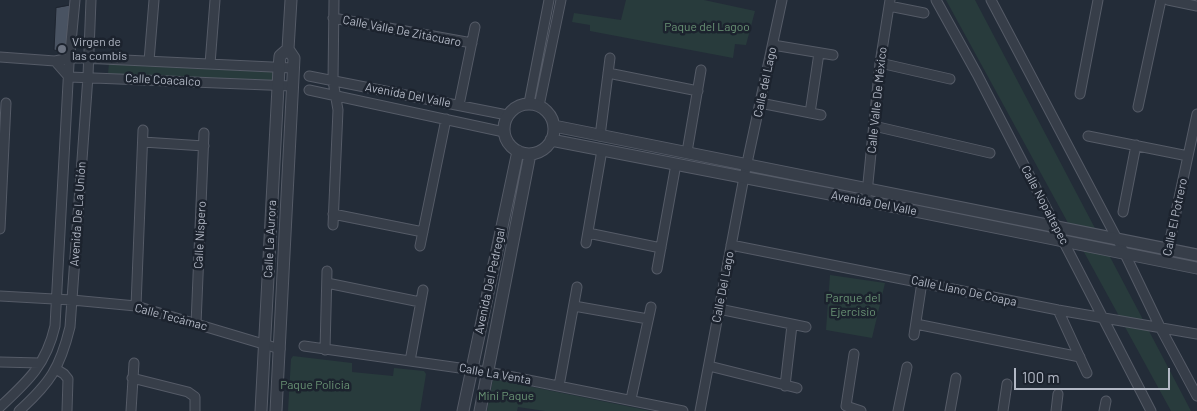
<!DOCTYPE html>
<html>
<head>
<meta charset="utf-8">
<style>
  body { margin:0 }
  #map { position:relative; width:1197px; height:411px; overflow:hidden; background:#232c38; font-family:Barlow,sans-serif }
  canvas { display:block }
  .scale { position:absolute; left:1014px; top:368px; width:156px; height:22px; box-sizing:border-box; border:2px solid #b2b8c5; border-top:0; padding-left:6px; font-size:15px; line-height:18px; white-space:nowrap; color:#b2b8c5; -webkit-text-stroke:4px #1c232e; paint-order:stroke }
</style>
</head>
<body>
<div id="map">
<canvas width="1197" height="411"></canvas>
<div class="scale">100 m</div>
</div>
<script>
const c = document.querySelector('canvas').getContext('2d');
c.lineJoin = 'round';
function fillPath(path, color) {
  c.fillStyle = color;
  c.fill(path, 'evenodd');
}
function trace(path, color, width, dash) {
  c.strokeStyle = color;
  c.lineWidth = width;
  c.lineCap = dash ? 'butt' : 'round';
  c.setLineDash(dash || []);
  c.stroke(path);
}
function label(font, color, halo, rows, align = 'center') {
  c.font = font + ' Barlow,sans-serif';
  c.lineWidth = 5;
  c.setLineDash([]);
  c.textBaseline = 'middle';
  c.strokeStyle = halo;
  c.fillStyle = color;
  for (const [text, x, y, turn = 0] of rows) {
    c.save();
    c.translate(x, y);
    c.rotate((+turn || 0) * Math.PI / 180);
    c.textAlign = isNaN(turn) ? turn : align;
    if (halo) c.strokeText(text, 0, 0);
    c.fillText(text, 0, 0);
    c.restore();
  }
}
const green = new Path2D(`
  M 626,0 L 704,0 L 755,11 L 746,45 L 735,44 L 733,58 L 590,31 L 590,25 L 572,22 L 574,13 L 621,20 Z
  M 946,0 L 975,0 L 1191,411 L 1171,411 Z
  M 109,63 L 274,72 L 276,83 L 108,74 Z
  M 830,275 L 885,283 L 872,338 L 826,330 Z
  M 293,356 L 352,363 L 352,372 L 393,376 L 394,368 L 424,371 L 426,374 L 420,411 L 288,411 L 291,359 Z
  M 493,379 L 651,411 L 545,411 L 518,407 L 517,411 L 487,411 Z`);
const building = new Path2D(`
  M 72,5 L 69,53 L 54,50 L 56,8 Z`);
const minor = new Path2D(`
  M 936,0 L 977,74 L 1151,411
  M 991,0 L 1125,254 L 1160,327 L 1197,396
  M 1168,0 L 1197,6
  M 889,6 L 924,13
  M 333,18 L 472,43
  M 773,45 L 833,55
  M 0,57 L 55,61 L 70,58 L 82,58 L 293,68
  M 55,61 L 69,77 L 292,86
  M 149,61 L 154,0
  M 880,63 L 950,79
  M 210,64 L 215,0
  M 608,73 L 698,91
  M 309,76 L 507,115
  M 309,90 L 504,132
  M 1080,94 L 1098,0
  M 529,103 L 549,0
  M 760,103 L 821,115
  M 459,105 L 475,27
  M 539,106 L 561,0
  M 1138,107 L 1161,0
  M 810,113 L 819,53
  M 874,126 L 990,153
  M 600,136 L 610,58
  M 1088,136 L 1188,156
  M 143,142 L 204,146
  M 687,152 L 701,70
  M 867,193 L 880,63 L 890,0
  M 1123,212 L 1136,145
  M 333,214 L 423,232
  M 333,225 L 338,110 L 333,81 L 334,0
  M 0,229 L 6,103
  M 588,233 L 661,248
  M 586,243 L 602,150
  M 731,245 L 1058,310 L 1197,334
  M 420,246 L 446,119
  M 1167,254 L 1197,114
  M 657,269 L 676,164
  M 327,283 L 420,302
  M 0,296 L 72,300 L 136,306 L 280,349
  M 136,306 L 143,130
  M 574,306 L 648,319
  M 719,309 L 806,327
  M 1058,310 L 1087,373
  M 196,324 L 204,133
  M 916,324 L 1080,357
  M 914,335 L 922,282
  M 304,346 L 488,372 L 683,411
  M 325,350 L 327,271
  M 854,354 L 846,406 L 861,411
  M 410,361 L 423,290
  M 0,362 L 40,363
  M 709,366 L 797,388
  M 56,369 L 64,374 L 68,379 L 67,411
  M 132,378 L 188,392 L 195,397 L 195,411
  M 559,386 L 577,287
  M 785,386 L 792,325
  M 631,399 L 651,307
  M 0,407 C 28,381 46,365 55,326 L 69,64 L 75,0
  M 19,411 C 50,383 60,368 70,327 L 88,76 L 91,0
  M 131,411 L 134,363
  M 700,411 L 744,177 L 782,0
  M 898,411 L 907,367
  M 950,411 L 956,378
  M 1003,411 L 1007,384
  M 1056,411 L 1058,394
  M 1104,411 L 1106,401`);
const tertiary = new Path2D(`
  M504 129a25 25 0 1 1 50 0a25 25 0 1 1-50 0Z
  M 554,126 L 1197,255
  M 551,140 L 866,201 L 1197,268
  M 261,411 L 279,68 L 280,56 L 288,49
  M 276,411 L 294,58 L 288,49 L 291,0
  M 463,411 L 518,151
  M 480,411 L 530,154`);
const markers = [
  [62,49,5,"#6b7280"]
];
const parkNames = [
  ["Paque del Lagoo",707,27],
  ["Parque del",853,298],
  ["Ejercisio",853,312],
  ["Paque Policia",315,385],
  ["Mini Paque",506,396]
];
const streetNames = [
  ["Calle Valle De Zitácuaro",402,31,11],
  ["Calle Coacalco",163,80,3],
  ["Calle del Lago",765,82,-78],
  ["Avenida Del Valle",408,95,11],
  ["Calle Valle De México",877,100,-84],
  ["Avenida Del Valle",874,203,11],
  ["Calle Nopaltepec",1045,205,62],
  ["Avenida De La Unión",78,214,-86],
  ["Calle El Potrero",1175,217,-78],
  ["Calle Níspero",200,235,-87],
  ["Calle La Aurora",270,239,-87],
  ["Avenida Del Pedregal",490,281,-78],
  ["Calle Del Lago",723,287,-79],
  ["Calle Llano De Coapa",964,291,12],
  ["Calle Tecámac",171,317,15],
  ["Calle La Venta",495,374,10]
];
const poiNames = [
  ["Virgen de",72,42],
  ["las combis",72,56]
];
fillPath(green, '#283b3c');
fillPath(building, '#495362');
trace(building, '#1e2530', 1);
trace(minor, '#555b67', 11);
trace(tertiary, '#555b67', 13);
trace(minor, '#373e49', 9);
trace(tertiary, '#373e49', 11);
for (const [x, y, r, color] of markers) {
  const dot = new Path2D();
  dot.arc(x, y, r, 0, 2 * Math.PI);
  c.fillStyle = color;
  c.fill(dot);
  trace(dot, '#1c232e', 2);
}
label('12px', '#6a9475', '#1c232e', parkNames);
label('12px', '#b2b8c5', '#1c232e', streetNames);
label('12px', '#b2b8c5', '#1c232e', poiNames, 'left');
</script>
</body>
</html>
